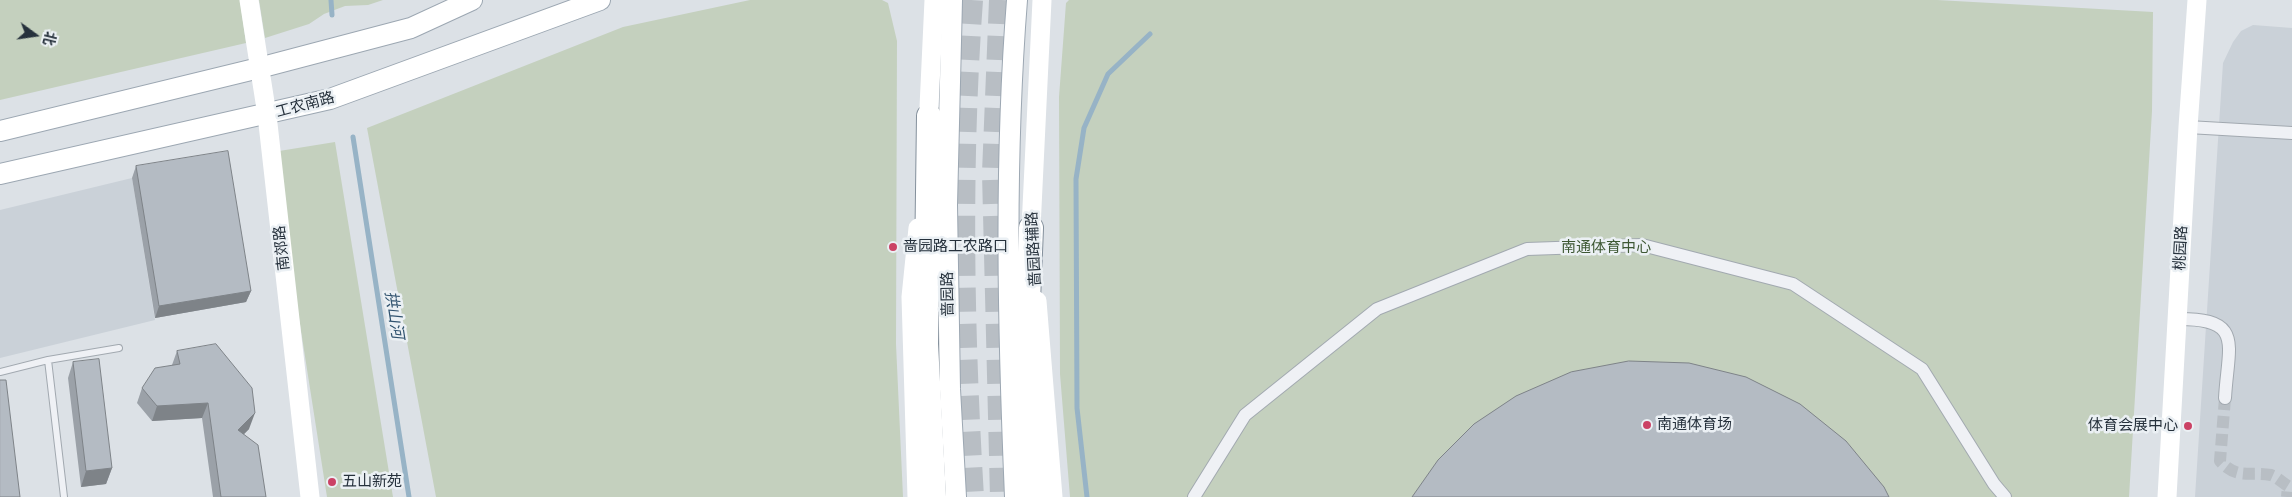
<!DOCTYPE html>
<html>
<head>
<meta charset="utf-8">
<style>
  body { margin:0 }
  #map { position:relative; width:2292px; height:497px; overflow:hidden; background:#dce1e6; font-family:"Work Sans","Noto Sans SC",sans-serif }
  canvas { display:block }
  .north { position:absolute; left:10px; top:10px; width:50px; height:50px; -webkit-text-stroke:4px #ebf0f4; paint-order:stroke; rotate:104deg; font-size:14px; font-weight:700; line-height:20px; text-align:center; color:#26313c }
  .north::after { content:''; display:block; margin:auto; width:18px; height:22px; background:#26313c; clip-path:polygon(50% 0,100% 100%,50% 72%,0 100%) }
</style>
</head>
<body>
<div id="map">
<canvas width="2292" height="497"></canvas>
<div class="north">北</div>
</div>
<script>
const c = document.querySelector('canvas').getContext('2d');
c.lineJoin = 'round';
function fillPath(path, color) {
  c.fillStyle = color;
  c.fill(path, 'evenodd');
}
function trace(path, color, width, dash) {
  c.strokeStyle = color;
  c.lineWidth = width;
  c.lineCap = dash ? 'butt' : 'round';
  c.setLineDash(dash || []);
  c.stroke(path);
}
function label(font, color, halo, rows, align = 'center') {
  c.font = font + ' "Work Sans","Noto Sans SC",sans-serif';
  c.lineWidth = 5;
  c.setLineDash([]);
  c.textBaseline = 'middle';
  c.strokeStyle = halo;
  c.fillStyle = color;
  for (const [text, x, y, turn = 0] of rows) {
    c.save();
    c.translate(x, y);
    c.rotate((+turn || 0) * Math.PI / 180);
    c.textAlign = isNaN(turn) ? turn : align;
    if (halo) c.strokeText(text, 0, 0);
    c.fillText(text, 0, 0);
    c.restore();
  }
}
const built = new Path2D(`
  M 2253,25 L 2292,28 L 2292,497 L 2195,497 L 2223,63 L 2233,42 L 2241,31 Z
  M 132,178 L 155,320 L 0,358 L 0,210 Z`);
const green = new Path2D(`
  M 0,0 L 240,0 L 246,43 L 0,100 Z
  M 259,0 L 383,0 L 368,5 L 345,6 L 324,14 L 309,24 L 265,38 Z
  M 750,0 L 882,0 L 888,3 L 897,41 L 896,344 L 903,497 L 436,497 L 367,128 L 623,27 Z
  M 1069,0 L 1937,0 L 2153,12 L 2152,111 L 2129,497 L 1070,497 L 1060,374 L 1059,97 L 1066,3 Z
  M 335,142 L 393,497 L 327,497 L 273,152 Z`);
const stream = new Path2D(`
  M 331,0 L 332,15
  M 353,137 L 409,497
  M 1087,497 L 1077,408 L 1076,179 L 1084,128 L 1108,74 L 1150,34`);
const streetTunnel = new Path2D(`
  M 2225,398 L 2220,461 C 2237,480 2250,471 2271,475 C 2277,477 2283,483 2288,486 L 2287,497`);
const highwayTunnel = new Path2D(`
  M 971,0 C 959,166 962,331 972,497
  M 1001,0 L 994,173 L 1002,497`);
const lane = new Path2D(`
  M 48,360 L 64,497
  M 0,372 L 48,360 L 119,348`);
const street = new Path2D(`
  M 2188,127 L 2292,133
  M 2176,319 C 2245,318 2228,344 2225,398
  M 1194,497 L 1245,415 L 1377,309 L 1527,249 L 1642,245 L 1793,284 L 1922,369 L 1994,484 L 2005,497`);
const secondary = new Path2D(`
  M 249,0 L 267,115 L 310,497
  M 928,129 L 934,0
  M 1032,242 L 1031,228 L 1042,0
  M 1037,301 L 1053,497
  M 917,497 L 911,297 L 918,228
  M 2167,497 L 2188,127 L 2197,0`);
const primary = new Path2D(`
  M 952,0 L 947,205 L 950,389 L 956,497
  M 0,131 L 259,68 L 411,28 L 472,0
  M 0,174 L 330,99 L 600,0
  M 1015,497 C 1008,332 1004,165 1017,0`);
const highway = new Path2D(`
  M 929,116 L 926,344 L 934,497
  M 1031,228 L 1026,350 L 1034,497`);
const wall = new Path2D(`
  M 136,166 L 251,291 L 246,302 L 155,318 L 132,178 Z
  M 177,351 L 249,429 L 244,434 L 266,497 L 213,497 L 202,418 L 152,421 L 137,403 L 142,388 L 172,365 Z
  M 73,362 L 112,468 L 106,484 L 81,487 L 68,378 Z`);
const shadedWall = new Path2D(`
  M 251,291 L 246,302 L 155,318 L 159,306 Z
  M 208,403 L 202,418 L 152,421 L 157,406 Z
  M 255,413 L 249,429 L 233,445 L 238,430 Z
  M 112,468 L 106,484 L 81,487 L 86,471 Z`);
const building = new Path2D(`
  M 228,151 L 251,291 L 159,306 L 136,166 Z
  M 216,344 L 252,388 L 255,413 L 238,430 L 258,445 L 266,497 L 221,497 L 208,403 L 157,406 L 142,388 L 155,368 L 180,364 L 177,351 Z
  M 99,359 L 112,468 L 86,471 L 73,362 Z
  M 1629,361 L 1689,363 L 1746,377 L 1800,404 L 1846,441 L 1884,487 L 1889,497 L 1412,497 L 1438,460 L 1474,424 L 1516,396 L 1571,372 Z
  M 0,380 L 6,380 L 20,497 L 0,497 Z`);
const markers = [
  [893,247,5,"#cb4265"],
  [1647,425,5,"#cb4265"],
  [2188,426,5,"#cb4265"],
  [332,482,5,"#cb4265"]
];
const streetNames = [
  ["工农南路",305,105,-15],
  ["南郊路",282,248,-96],
  ["桃园路",2181,248,-87],
  ["啬园路辅路",1034,249,-93],
  ["啬园路",948,294,-91]
];
const poiNames = [
  ["啬园路工农路口",903,247],
  ["南通体育场",1657,425],
  ["体育会展中心",2178,426,"right"],
  ["五山新苑",342,482]
];
const parkNames = [
  ["南通体育中心",1606,248]
];
const waterNames = [
  ["拱山河",394,315,81]
];
fillPath(built, '#cad1d8');
fillPath(green, '#c4d0be');
trace(stream, '#97b3c6', 5);
trace(streetTunnel, '#b8bec4', 12, [12, 6]);
trace(highwayTunnel, '#b8bec4', 24, [24, 12]);
trace(lane, '#a2a9b0', 8);
trace(street, '#a2a9b0', 14);
trace(primary, '#9ca7b2', 22);
trace(highway, '#84909c', 26);
trace(lane, '#eff1f5', 6);
trace(street, '#eff1f5', 12);
trace(secondary, '#fff', 19);
trace(primary, '#fff', 20);
trace(highway, '#fff', 24);
fillPath(wall, '#9ba1a8');
fillPath(shadedWall, '#7e8388');
fillPath(building, '#b4bbc3');
trace(building, '#7e8388', 1);
for (const [x, y, r, color] of markers) {
  const dot = new Path2D();
  dot.arc(x, y, r, 0, 2 * Math.PI);
  c.fillStyle = color;
  c.fill(dot);
  trace(dot, '#ebf0f4', 2);
}
label('15px', '#26313c', '#ebf0f4', streetNames);
label('15px', '#26313c', '#ebf0f4', poiNames, 'left');
label('15px', '#3e5834', '#ebf0f4', parkNames);
label('italic 16px', '#31536f', '#ebf0f4', waterNames);
</script>
</body>
</html>
